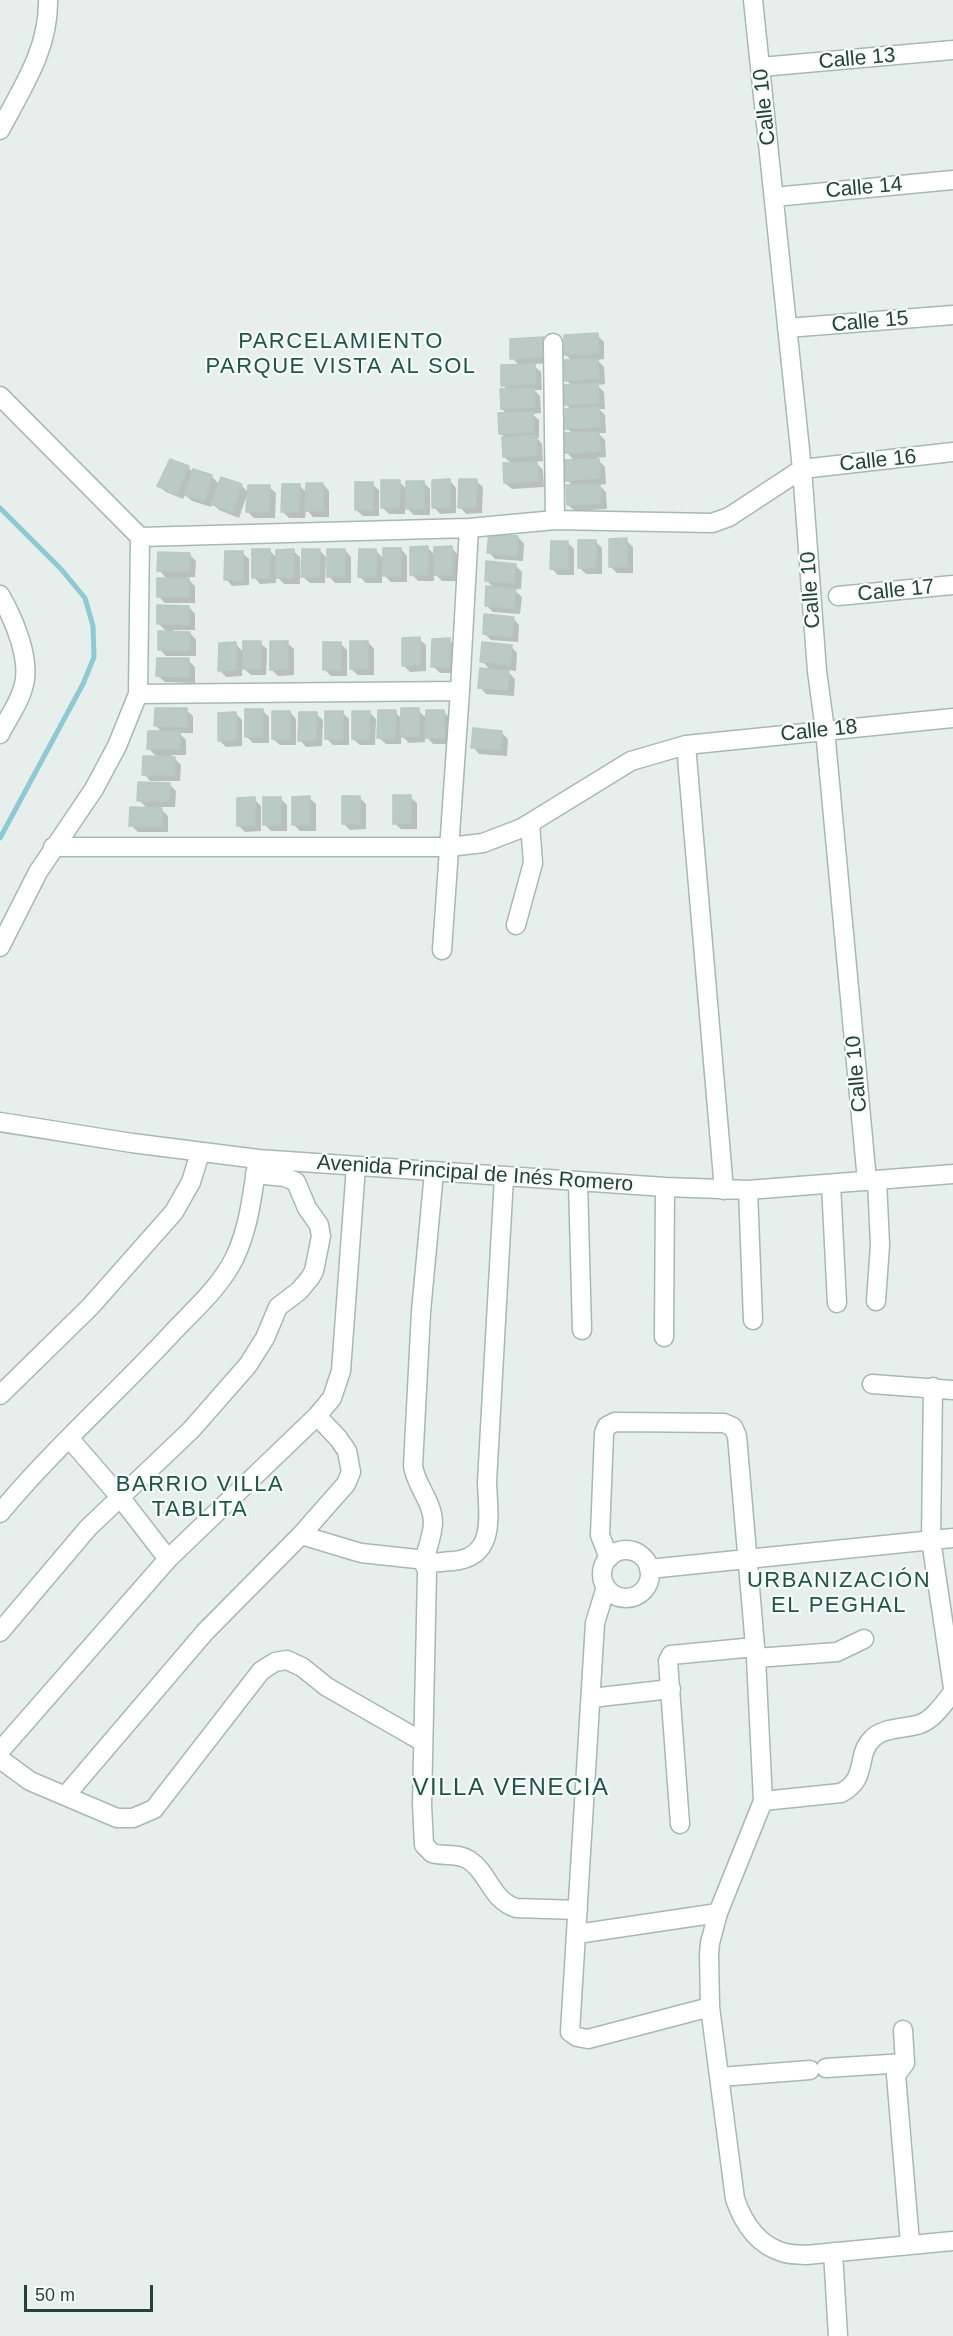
<!DOCTYPE html>
<html>
<head>
<meta charset="utf-8">
<style>
  body { margin:0 }
  #map { position:relative; width:953px; height:2336px; overflow:hidden; background:#e6efeb; font-family:Arial,sans-serif }
  canvas { display:block }
  .scale { position:absolute; left:24px; top:2285px; width:129px; height:27px; box-sizing:border-box; border:3px solid #24423a; border-top:0; padding-left:8px; font-size:18px; line-height:21px; white-space:nowrap; color:#24423a; -webkit-text-stroke:4px #f7fbf9; paint-order:stroke }
</style>
</head>
<body>
<div id="map">
<canvas width="953" height="2336"></canvas>
<div class="scale">50 m</div>
</div>
<script>
const c = document.querySelector('canvas').getContext('2d');
c.lineJoin = 'round';
function fillPath(path, color) {
  c.fillStyle = color;
  c.fill(path, 'evenodd');
}
function trace(path, color, width, dash) {
  c.strokeStyle = color;
  c.lineWidth = width;
  c.lineCap = dash ? 'butt' : 'round';
  c.setLineDash(dash || []);
  c.stroke(path);
}
function label(font, color, halo, rows, align = 'center') {
  c.font = font + ' Arial,sans-serif';
  c.lineWidth = 4.5;
  c.setLineDash([]);
  c.textBaseline = 'middle';
  c.strokeStyle = halo;
  c.fillStyle = color;
  for (const [text, x, y, turn = 0] of rows) {
    c.save();
    c.translate(x, y);
    c.rotate((+turn || 0) * Math.PI / 180);
    c.textAlign = isNaN(turn) ? turn : align;
    if (halo) c.strokeText(text, 0, 0);
    c.fillText(text, 0, 0);
    c.restore();
  }
}
const shadow = new Path2D(`
  M 597,335 L 604,342 L 604,359 L 597,360 L 604,367 L 605,384 L 597,385 L 604,392 L 605,409 L 599,409 L 605,415 L 606,433 L 598,433 L 605,440 L 606,457 L 596,458 L 605,467 L 606,484 L 599,485 L 606,492 L 607,509 L 575,511 L 568,505 L 573,486 L 567,480 L 575,461 L 567,453 L 573,434 L 567,428 L 571,410 L 566,404 L 572,386 L 566,380 L 572,361 L 566,355 Z
  M 543,339 L 550,345 L 551,363 L 532,364 L 541,372 L 542,390 L 534,390 L 540,396 L 541,413 L 532,414 L 539,420 L 539,438 L 537,438 L 542,444 L 543,461 L 535,462 L 543,470 L 544,487 L 512,489 L 505,483 L 512,464 L 504,457 L 506,439 L 501,433 L 508,415 L 502,409 L 508,391 L 503,385 L 520,366 L 512,358 Z
  M 188,467 L 193,472 L 212,477 L 220,485 L 241,485 L 248,492 L 239,518 L 219,510 L 212,503 L 211,507 L 192,501 L 185,495 L 183,499 L 166,492 L 159,486 Z
  M 450,481 L 456,488 L 456,513 L 440,514 L 434,507 Z
  M 476,481 L 483,487 L 482,513 L 466,514 L 460,507 Z
  M 399,482 L 408,490 L 423,482 L 430,489 L 430,515 L 414,515 L 405,506 L 405,514 L 389,514 L 383,508 Z
  M 323,484 L 329,491 L 329,517 L 313,517 L 306,509 L 305,518 L 289,518 L 283,512 L 299,485 L 307,493 Z
  M 372,484 L 379,490 L 379,516 L 363,516 L 356,510 Z
  M 269,487 L 276,493 L 275,518 L 254,518 L 247,511 Z
  M 518,537 L 524,544 L 523,561 L 495,559 L 489,552 Z
  M 626,540 L 633,547 L 633,573 L 617,573 L 610,566 Z
  M 595,541 L 602,548 L 602,574 L 586,574 L 579,567 Z
  M 568,543 L 574,549 L 574,575 L 558,575 L 552,569 Z
  M 428,548 L 436,556 L 452,548 L 458,555 L 458,581 L 442,581 L 434,573 L 434,581 L 418,581 L 412,574 Z
  M 401,549 L 407,556 L 407,582 L 391,582 L 382,573 L 382,583 L 366,583 L 360,577 L 376,551 L 384,559 Z
  M 319,550 L 326,557 L 325,583 L 310,583 L 303,577 Z
  M 345,550 L 351,557 L 351,583 L 335,583 L 329,576 Z
  M 270,551 L 277,558 L 293,551 L 300,557 L 300,584 L 284,584 L 276,576 L 276,583 L 260,584 L 254,577 Z
  M 242,553 L 249,559 L 249,585 L 232,586 L 226,579 Z
  M 189,554 L 196,561 L 195,577 L 186,577 L 195,586 L 195,603 L 165,603 L 158,596 L 168,580 L 159,570 Z
  M 515,565 L 522,572 L 521,589 L 513,589 L 522,597 L 520,614 L 493,612 L 486,605 L 494,588 L 486,580 Z
  M 189,607 L 195,614 L 195,630 L 173,630 L 173,633 L 190,633 L 196,640 L 196,656 L 166,656 L 159,649 L 168,633 L 158,623 Z
  M 513,618 L 519,625 L 518,642 L 491,640 L 484,633 Z
  M 419,639 L 426,645 L 426,671 L 410,672 L 403,665 Z
  M 449,640 L 456,646 L 455,673 L 440,673 L 433,666 Z
  M 368,642 L 374,649 L 374,675 L 358,675 L 351,669 Z
  M 260,643 L 267,649 L 266,675 L 251,675 L 242,667 L 242,676 L 226,677 L 220,670 L 236,644 L 244,653 Z
  M 287,643 L 294,649 L 294,675 L 278,676 L 271,669 Z
  M 340,643 L 347,650 L 347,676 L 331,676 L 324,669 Z
  M 511,646 L 517,653 L 516,671 L 506,670 L 515,679 L 514,696 L 486,694 L 480,687 L 491,671 L 482,661 Z
  M 188,660 L 195,667 L 195,683 L 165,682 L 158,676 Z
  M 186,710 L 193,716 L 193,733 L 179,733 L 186,740 L 186,755 L 171,755 L 181,765 L 180,781 L 150,781 L 144,774 L 158,758 L 149,749 L 162,732 L 156,726 Z
  M 418,710 L 427,719 L 443,711 L 450,718 L 449,744 L 433,744 L 425,735 L 425,742 L 409,743 L 401,735 L 401,744 L 386,744 L 379,738 L 395,712 L 402,719 Z
  M 263,711 L 269,717 L 269,743 L 253,743 L 247,737 Z
  M 290,712 L 296,719 L 296,745 L 280,745 L 273,739 Z
  M 342,712 L 349,719 L 349,745 L 333,745 L 326,738 Z
  M 369,712 L 376,719 L 375,745 L 360,745 L 353,739 Z
  M 236,714 L 242,720 L 242,746 L 226,747 L 219,740 Z
  M 316,714 L 323,720 L 322,746 L 306,747 L 300,740 Z
  M 501,732 L 508,739 L 507,756 L 479,754 L 473,747 Z
  M 169,784 L 176,791 L 175,807 L 159,807 L 168,816 L 168,832 L 138,832 L 131,825 L 148,809 L 139,800 Z
  M 359,797 L 366,804 L 366,829 L 350,830 L 343,823 Z
  M 410,797 L 417,803 L 417,829 L 401,829 L 394,823 Z
  M 280,798 L 287,805 L 287,831 L 271,831 L 264,824 Z
  M 309,798 L 316,804 L 316,831 L 300,831 L 293,824 Z
  M 254,799 L 261,806 L 261,831 L 245,832 L 238,825 Z`);
const stream = new Path2D(`
  M 0,508 L 61,569 L 85,598 L 93,626 L 94,657 L 83,684 L 0,838`);
const building = new Path2D(`
  M 598,333 L 599,353 L 564,355 L 564,335 Z
  M 544,337 L 545,357 L 510,359 L 510,339 Z
  M 598,359 L 599,378 L 565,381 L 564,360 Z
  M 535,364 L 536,384 L 501,386 L 501,365 Z
  M 598,383 L 599,403 L 564,405 L 564,385 Z
  M 534,388 L 535,407 L 501,409 L 500,389 Z
  M 599,407 L 600,427 L 565,429 L 565,409 Z
  M 533,412 L 533,432 L 499,434 L 498,413 Z
  M 599,432 L 600,451 L 565,453 L 565,433 Z
  M 536,435 L 537,455 L 503,457 L 502,437 Z
  M 170,459 L 189,466 L 176,494 L 157,486 Z
  M 599,459 L 600,478 L 565,481 L 565,460 Z
  M 537,462 L 538,481 L 504,483 L 503,463 Z
  M 193,469 L 212,475 L 205,501 L 184,495 Z
  M 221,477 L 242,484 L 232,512 L 211,504 Z
  M 450,479 L 450,507 L 432,508 L 432,480 Z
  M 459,479 L 477,479 L 476,507 L 458,508 Z
  M 381,480 L 400,480 L 399,508 L 381,508 Z
  M 406,481 L 424,481 L 424,509 L 406,509 Z
  M 355,482 L 373,482 L 373,510 L 355,510 Z
  M 306,483 L 323,483 L 323,511 L 305,511 Z
  M 282,484 L 300,484 L 299,512 L 281,512 Z
  M 600,484 L 601,503 L 567,505 L 566,485 Z
  M 248,485 L 270,485 L 269,512 L 246,512 Z
  M 489,533 L 518,536 L 517,556 L 487,553 Z
  M 627,538 L 627,567 L 609,567 L 609,539 Z
  M 578,540 L 596,540 L 596,568 L 578,568 Z
  M 551,541 L 568,541 L 568,569 L 550,569 Z
  M 428,546 L 428,575 L 410,575 L 410,547 Z
  M 452,546 L 452,575 L 434,575 L 434,547 Z
  M 383,548 L 401,548 L 401,576 L 383,576 Z
  M 252,549 L 270,549 L 270,578 L 252,578 Z
  M 294,549 L 294,578 L 276,578 L 276,550 Z
  M 302,549 L 320,549 L 319,577 L 301,577 Z
  M 327,549 L 345,549 L 345,577 L 327,577 Z
  M 359,549 L 376,549 L 376,577 L 358,577 Z
  M 225,551 L 243,551 L 243,580 L 224,580 Z
  M 158,552 L 190,553 L 189,571 L 157,571 Z
  M 486,561 L 516,564 L 514,583 L 485,581 Z
  M 157,578 L 189,578 L 189,597 L 157,597 Z
  M 486,586 L 516,589 L 514,608 L 485,606 Z
  M 157,605 L 189,606 L 189,624 L 157,624 Z
  M 484,614 L 514,617 L 512,637 L 483,634 Z
  M 158,631 L 190,632 L 190,650 L 158,650 Z
  M 420,637 L 420,665 L 402,666 L 402,638 Z
  M 450,638 L 449,667 L 431,667 L 432,639 Z
  M 243,641 L 261,641 L 261,669 L 243,669 Z
  M 270,641 L 288,641 L 288,669 L 270,670 Z
  M 350,641 L 368,641 L 368,669 L 350,669 Z
  M 236,642 L 236,670 L 218,671 L 219,643 Z
  M 323,642 L 341,642 L 341,670 L 323,670 Z
  M 482,642 L 512,645 L 510,665 L 480,662 Z
  M 157,658 L 189,658 L 189,677 L 156,676 Z
  M 480,668 L 509,671 L 508,690 L 478,688 Z
  M 155,708 L 187,708 L 187,727 L 154,726 Z
  M 401,708 L 419,708 L 419,736 L 400,737 Z
  M 245,709 L 263,709 L 263,737 L 245,737 Z
  M 378,710 L 396,710 L 395,738 L 377,738 Z
  M 426,710 L 444,710 L 444,738 L 425,738 Z
  M 272,711 L 290,711 L 290,739 L 272,739 Z
  M 325,711 L 343,711 L 343,739 L 325,739 Z
  M 352,711 L 370,711 L 369,739 L 352,739 Z
  M 236,712 L 236,740 L 218,741 L 218,713 Z
  M 299,712 L 317,712 L 316,740 L 298,741 Z
  M 473,728 L 502,731 L 501,750 L 471,748 Z
  M 148,731 L 180,731 L 180,749 L 147,749 Z
  M 143,756 L 175,757 L 174,775 L 142,775 Z
  M 138,782 L 170,783 L 169,801 L 137,801 Z
  M 393,795 L 411,795 L 411,823 L 393,824 Z
  M 310,796 L 310,825 L 292,825 L 292,797 Z
  M 342,796 L 360,796 L 360,824 L 342,824 Z
  M 255,797 L 255,825 L 237,826 L 237,798 Z
  M 263,797 L 281,797 L 281,825 L 263,825 Z
  M 130,807 L 162,808 L 162,826 L 129,826 Z`);
const minor = new Path2D(`
  M 753,0 L 802,469 L 817,671 L 825,730 L 867,1181
  M 761,67 L 953,50
  M 0,130 C 22,88 49,49 48,0
  M 774,197 L 953,180
  M 787,328 L 953,315
  M 553,343 L 555,520
  M 0,396 L 140,537 L 138,694 L 117,746 L 94,789 L 38,872 L 0,947
  M 140,537 L 469,528 L 555,520 L 712,523 L 729,517 L 802,469 L 953,452
  M 0,595 C 14,619 32,661 23,688 C 19,704 7,719 0,734
  M 838,596 L 953,585
  M 138,694 L 460,691
  M 686,745 L 724,1190
  M 53,847 L 449,847 L 483,843 L 522,828 L 631,761 L 686,745 L 953,718
  M 516,925 L 533,863 L 530,823
  M 442,950 L 460,691 L 469,528
  M 0,1122 L 132,1143 L 258,1159 L 665,1187 L 748,1190 L 953,1174
  M 434,1172 L 421,1312 L 413,1466 C 416,1486 433,1502 433,1523 C 433,1535 424,1557 424,1563 C 425,1567 427,1569 427,1572 L 422,1804 L 424,1845 L 432,1853 C 444,1857 457,1852 469,1860 C 489,1873 491,1900 516,1908 L 578,1910
  M 578,1182 L 582,1330
  M 831,1184 L 837,1303
  M 748,1190 L 753,1320
  M 876,1301 L 880,1245 L 877,1180
  M 664,1337 L 665,1187
  M 872,1384 L 953,1390
  M 933,1387 L 931,1540 L 953,1688
  M 0,1395 L 90,1307 L 174,1212 L 191,1182 L 200,1153
  M 69,1438 L 120,1497 L 168,1559
  M 0,1513 C 54,1448 117,1393 174,1331 C 196,1308 221,1286 235,1257 C 249,1227 252,1196 257,1164
  M 301,1535 L 361,1553 L 417,1559 C 431,1565 437,1562 453,1561 C 497,1557 488,1515 487,1482 L 504,1177
  M602 1574a24 24 0 1 1 48 0a24 24 0 1 1-48 0Z
  M 609,1558 L 600,1535 L 604,1433 L 607,1426 L 615,1422 L 724,1423 L 733,1427 L 737,1436 L 756,1658 L 763,1801 L 718,1913 L 710,1943 L 709,1954 L 710,2007 L 735,2199 C 743,2222 756,2244 782,2252 C 789,2255 799,2254 806,2255 L 953,2241
  M 649,1569 L 953,1538
  M 606,1587 L 595,1623 L 570,2032 L 577,2037 L 588,2039 L 710,2007
  M 0,1632 L 88,1528 L 191,1430 L 248,1365 L 265,1338 L 278,1307 L 299,1291 L 310,1278 L 314,1271 L 321,1236 L 319,1225 L 307,1208 L 296,1182 L 285,1177 L 255,1174
  M 756,1658 L 837,1652 L 864,1639
  M 591,1698 L 671,1689
  M 0,1751 L 168,1559 L 317,1416 L 332,1398 L 341,1371 L 356,1166
  M 0,1759 L 30,1781 L 117,1818 L 133,1818 L 154,1809 L 261,1671 L 275,1662 L 287,1660 L 302,1667 L 327,1687 L 423,1742
  M 66,1795 L 205,1632 L 301,1535 L 346,1484 L 351,1472 L 347,1451 L 338,1438 L 317,1416
  M 763,1801 L 841,1793 C 869,1778 855,1756 872,1739 C 883,1727 905,1729 920,1724 C 934,1719 944,1703 953,1692
  M 680,1824 L 668,1661 L 671,1655 L 755,1647
  M 577,1934 L 718,1913
  M 903,2030 L 905,2063 L 896,2075 L 910,2243
  M 826,2068 L 905,2063
  M 720,2077 L 810,2070
  M 833,2252 L 838,2336`);
const streetNames = [
  ["Calle 13",857,59,-5],
  ["Calle 10",765,107,-96],
  ["Calle 14",864,188,-5],
  ["Calle 15",870,322,-5],
  ["Calle 16",878,461,-6],
  ["Calle 10",811,590,-94],
  ["Calle 17",896,591,-6],
  ["Calle 18",819,731,-6],
  ["Calle 10",857,1074,-95],
  ["Avenida Principal de Inés Romero",475,1174,4]
];
const neighbourhoodNames = [
  ["PARCELAMIENTO",341,342],
  ["PARQUE VISTA AL SOL",341,367],
  ["BARRIO VILLA",200,1485],
  ["TABLITA",200,1510],
  ["URBANIZACIÓN",839,1581],
  ["EL PEGHAL",839,1606]
];
const quarterNames = [
  ["VILLA VENECIA",511,1788]
];
fillPath(shadow, '#0003');
trace(stream, '#8ec9d4', 5);
fillPath(building, '#bbcac4');
trace(building, '#b8c9c2', 1.5);
trace(minor, '#a8b8b2', 21);
trace(minor, '#fff', 18);
label('21px', '#24423a', '#f7fbf9', streetNames);
c.letterSpacing = '1.5px';
label('22px', '#1f5548', '#f7fbf9', neighbourhoodNames);
c.letterSpacing = '0px';
c.letterSpacing = '1.5px';
label('24px', '#1f5548', '#f7fbf9', quarterNames);
c.letterSpacing = '0px';
</script>
</body>
</html>
